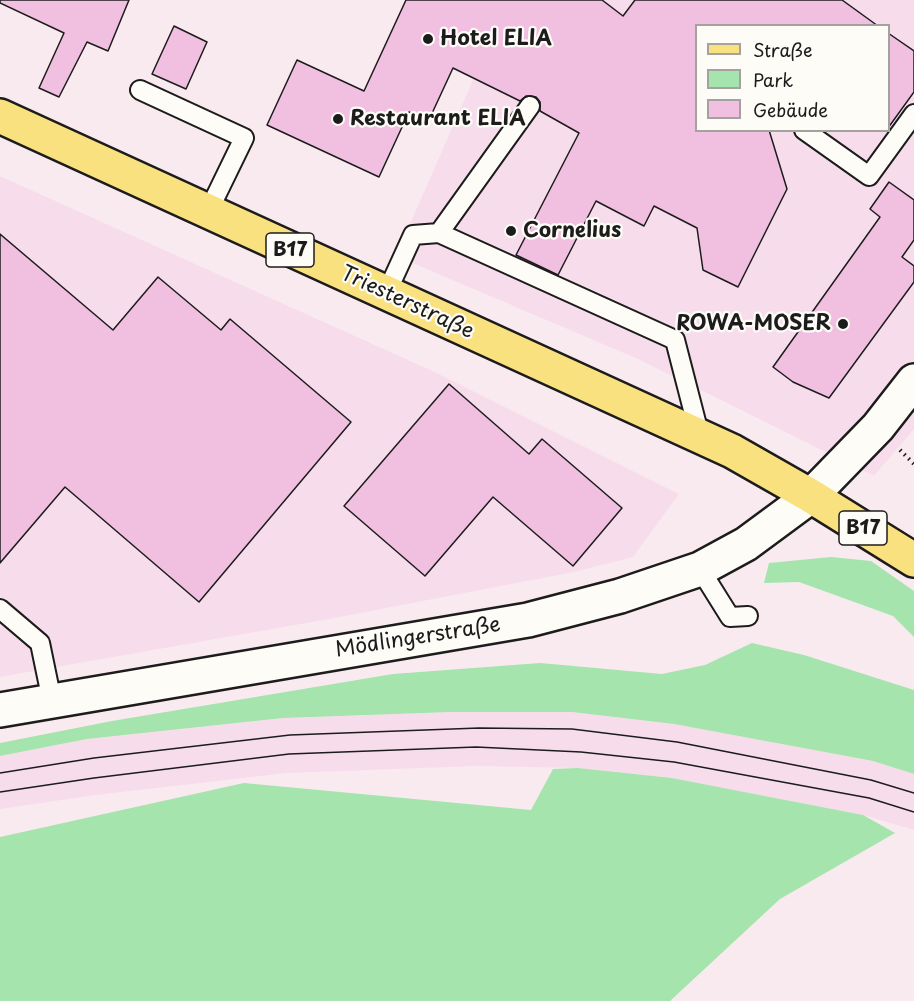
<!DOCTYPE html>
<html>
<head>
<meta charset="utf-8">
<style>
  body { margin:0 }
  #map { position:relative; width:914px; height:1001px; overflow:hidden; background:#f9eaf0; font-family:"Playpen Sans",sans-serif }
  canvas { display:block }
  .legend { position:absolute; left:695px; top:24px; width:195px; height:108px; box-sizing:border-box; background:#fdfcf7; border:2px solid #a3a29f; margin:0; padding:8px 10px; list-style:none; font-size:18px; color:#1c1c1c }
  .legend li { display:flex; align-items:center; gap:12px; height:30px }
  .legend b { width:30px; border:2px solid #a3a29f }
</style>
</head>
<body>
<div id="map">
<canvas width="914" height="1001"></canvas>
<ul class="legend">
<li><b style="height:8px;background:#fae180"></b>Straße</li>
<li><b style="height:16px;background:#a5e4ac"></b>Park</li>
<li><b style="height:16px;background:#f1c0e1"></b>Gebäude</li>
</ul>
</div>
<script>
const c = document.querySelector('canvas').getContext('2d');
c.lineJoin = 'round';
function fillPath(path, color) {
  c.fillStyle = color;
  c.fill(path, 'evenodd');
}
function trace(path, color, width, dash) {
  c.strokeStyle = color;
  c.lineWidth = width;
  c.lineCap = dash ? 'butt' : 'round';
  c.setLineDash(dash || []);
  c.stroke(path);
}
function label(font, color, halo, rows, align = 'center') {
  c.font = font + ' "Playpen Sans",sans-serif';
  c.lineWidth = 4.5;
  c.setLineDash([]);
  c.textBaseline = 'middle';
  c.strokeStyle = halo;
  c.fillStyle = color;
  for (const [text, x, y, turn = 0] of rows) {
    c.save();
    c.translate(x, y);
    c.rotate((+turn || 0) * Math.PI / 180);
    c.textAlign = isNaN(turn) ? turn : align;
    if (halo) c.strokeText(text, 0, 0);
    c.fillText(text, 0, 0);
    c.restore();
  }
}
const built = new Path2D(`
  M 508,0 L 914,0 L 914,429 L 874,476 L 638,359 L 396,256 ZM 696,26 L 888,26 L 888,130 L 696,130 Z
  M 0,176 L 437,373 L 679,494 L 633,557 L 574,572 L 329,619 L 0,677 Z
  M 451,712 L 572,712 L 674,724 L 873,761 L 914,774 L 914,830 L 863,815 L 672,778 L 578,768 L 476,766 L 287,773 L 96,795 L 0,809 L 0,756 L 87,739 L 283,718 Z`);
const green = new Path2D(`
  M 831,557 L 871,561 L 914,591 L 914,637 L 893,616 L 799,582 L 764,583 L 769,563 Z
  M 752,643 L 804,655 L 914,690 L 914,774 L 873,761 L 674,724 L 572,712 L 451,712 L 283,718 L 87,739 L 0,756 L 0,743 L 112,721 L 393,674 L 540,663 L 662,674 L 705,665 Z
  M 578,768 L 672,778 L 863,815 L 895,833 L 780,899 L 670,1001 L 0,1001 L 0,837 L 244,783 L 531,810 L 553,769 Z`);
const building = new Path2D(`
  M 0,0 L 129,0 L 108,51 L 87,42 L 59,97 L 39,88 L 64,33 L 0,3 Z
  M 406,0 L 602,0 L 623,16 L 635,0 L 842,0 L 878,26 L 696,26 L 696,130 L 769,130 L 787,189 L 738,287 L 703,270 L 697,228 L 654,206 L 644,226 L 596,201 L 558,275 L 516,255 L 579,133 L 540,111 L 540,102 L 536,97 L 526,96 L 520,101 L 453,68 L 428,122 L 409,112 L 379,177 L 267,125 L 297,60 L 364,91 Z
  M 174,26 L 207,42 L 186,89 L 152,74 Z
  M 888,33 L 914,51 L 914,92 L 888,128 Z
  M 889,182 L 914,200 L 914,240 L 902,257 L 914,266 L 914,282 L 829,398 L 793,382 L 773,367 L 880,217 L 870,209 Z
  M 0,234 L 113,330 L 158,277 L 221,330 L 230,319 L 351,422 L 199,602 L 65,487 L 0,563 Z
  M 449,384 L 529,454 L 542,439 L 622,508 L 573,566 L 493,497 L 425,576 L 344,506 Z`);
const path = new Path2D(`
  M 900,450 L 914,464`);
const service = new Path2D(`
  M 140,90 L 244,138 L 208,212
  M 804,130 L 869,176 L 914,114
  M 439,233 L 675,340 L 700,437
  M 386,294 L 413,235 L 439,233 L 530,106
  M 700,569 L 730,617 L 748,616
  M 0,609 L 40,643 L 52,701`);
const minor = new Path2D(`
  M 811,496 L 878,427 L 914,381`);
const tertiary = new Path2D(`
  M 0,710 L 528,620 L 620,596 L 700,569 L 746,544 L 811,496`);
const primary = new Path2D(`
  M 0,116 L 732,451 L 811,496 L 914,560`);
const tram = new Path2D(`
  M 0,773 L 94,758 L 290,735 L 479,728 L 572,729 L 677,742 L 871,780 L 914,793
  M 0,792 L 94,778 L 289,754 L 476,747 L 581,752 L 674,762 L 869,798 L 914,812`);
const markers = [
  [428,39,6,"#1c1c1c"],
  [338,119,6,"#1c1c1c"],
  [511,231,6,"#1c1c1c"],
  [843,324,6,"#1c1c1c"]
];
const shields = [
  [290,250,48],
  [863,528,48]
];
const shieldNames = [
  ["B17",290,250],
  ["B17",863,528]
];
const poiNames = [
  ["Hotel ELIA",440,39],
  ["Restaurant ELIA",350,119],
  ["Cornelius",523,231],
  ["ROWA-MOSER",831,324,"right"]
];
const streetNames = [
  ["Triesterstraße",407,303,25],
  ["Mödlingerstraße",418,638,-9]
];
fillPath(built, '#f7ddec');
fillPath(green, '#a5e4ac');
fillPath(building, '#f1c0e1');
trace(building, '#1c1c1c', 1.5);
trace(service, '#1c1c1c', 22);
trace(minor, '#1c1c1c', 38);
trace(tertiary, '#1c1c1c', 38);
trace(primary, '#1c1c1c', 38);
trace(path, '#1c1c1c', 4, [1.5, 4.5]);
trace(service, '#fdfcf7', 18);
trace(minor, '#fdfcf7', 33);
trace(tertiary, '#fdfcf7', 33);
trace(primary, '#fae180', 33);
trace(tram, '#1c1c1c', 1.5);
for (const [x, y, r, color] of markers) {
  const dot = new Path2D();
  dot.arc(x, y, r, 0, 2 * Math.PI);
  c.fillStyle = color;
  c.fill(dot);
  trace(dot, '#fdfcf7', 2);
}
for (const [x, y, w] of shields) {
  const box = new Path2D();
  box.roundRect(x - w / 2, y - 17, w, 34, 4.5);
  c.fillStyle = '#fdfcf7';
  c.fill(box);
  trace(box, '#1c1c1c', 1.5);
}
label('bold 20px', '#1c1c1c', null, shieldNames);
label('bold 21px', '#1c1c1c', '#fdfcf7', poiNames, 'left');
label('21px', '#1c1c1c', '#fdfcf7', streetNames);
</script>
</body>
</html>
